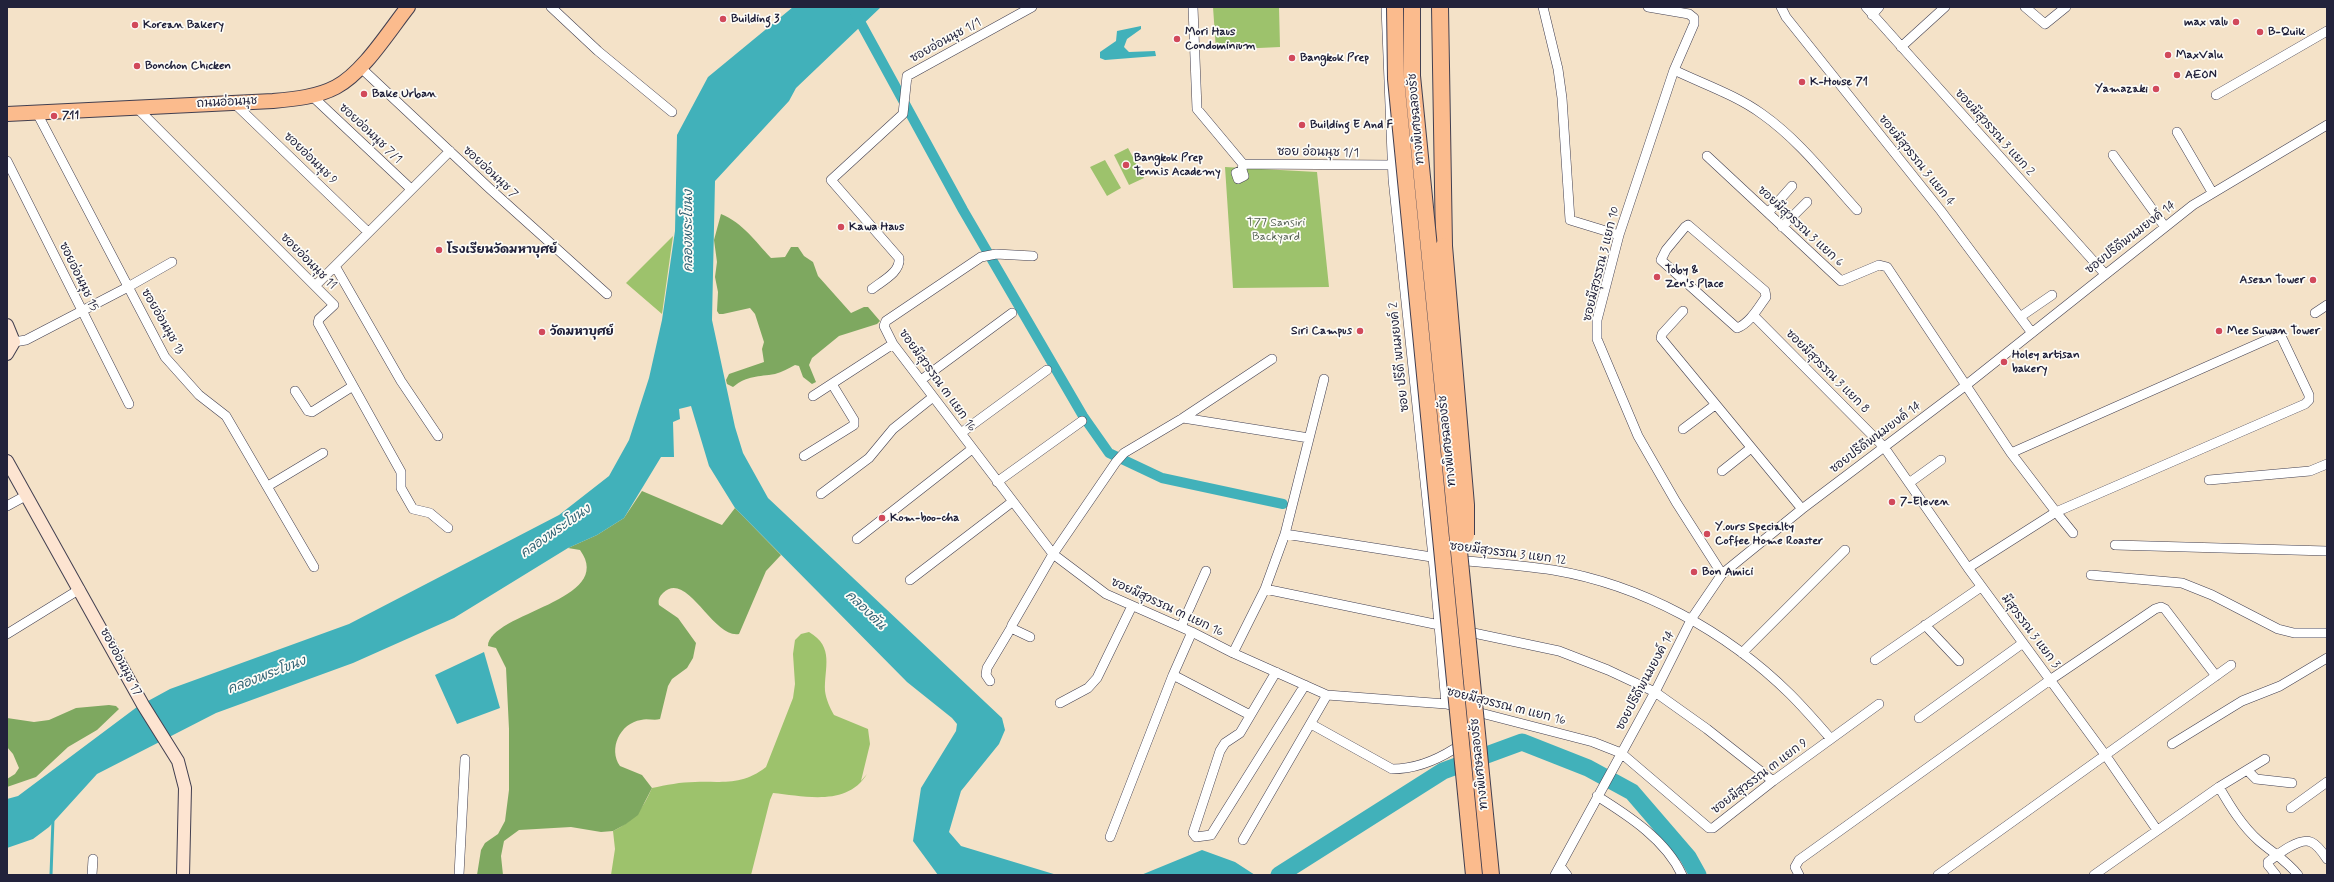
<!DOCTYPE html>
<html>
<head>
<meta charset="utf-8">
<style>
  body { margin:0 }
  #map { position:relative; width:2334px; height:882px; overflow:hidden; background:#f4e2c8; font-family:Mynerve,sans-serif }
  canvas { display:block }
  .frame { position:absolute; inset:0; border:8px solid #22223b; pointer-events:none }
</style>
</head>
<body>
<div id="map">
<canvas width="2334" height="882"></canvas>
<div class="frame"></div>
</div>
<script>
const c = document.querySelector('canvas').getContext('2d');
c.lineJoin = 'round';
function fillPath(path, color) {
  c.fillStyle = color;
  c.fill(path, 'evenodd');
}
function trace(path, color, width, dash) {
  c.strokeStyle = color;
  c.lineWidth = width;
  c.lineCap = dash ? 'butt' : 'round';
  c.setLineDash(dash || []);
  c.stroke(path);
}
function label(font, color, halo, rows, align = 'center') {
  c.font = font + ' Mynerve,"Playpen Sans Thai",sans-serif';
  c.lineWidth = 3.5;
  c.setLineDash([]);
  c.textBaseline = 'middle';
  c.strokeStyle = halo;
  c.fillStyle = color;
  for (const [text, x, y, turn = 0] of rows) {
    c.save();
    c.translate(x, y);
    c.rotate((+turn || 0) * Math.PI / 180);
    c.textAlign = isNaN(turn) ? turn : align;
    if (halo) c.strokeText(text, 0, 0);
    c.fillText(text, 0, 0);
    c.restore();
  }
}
const green = new Path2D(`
  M 1213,7 L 1279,7 L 1280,47 L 1216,50 Z
  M 1128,148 L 1144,178 L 1129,185 L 1114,155 Z
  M 1105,160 L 1121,188 L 1107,196 L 1090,167 Z
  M 1225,167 L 1317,172 L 1329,287 L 1233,288 Z
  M 673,236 L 662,314 L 626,283 Z
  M 809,632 C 835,647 824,668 825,691 C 826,699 830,708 834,715 L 868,729 L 870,744 L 861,781 L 867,774 C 847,807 804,796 773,793 L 770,800 L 751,875 L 611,875 L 615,849 L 613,831 C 635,820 642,810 652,788 C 666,785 681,782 695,782 C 722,781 742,786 766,767 L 793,698 L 795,684 L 793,654 L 795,640 L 801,634 Z`);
const forest = new Path2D(`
  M 721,214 C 743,223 755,241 771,258 L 785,257 L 791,247 L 798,247 L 804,256 L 813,262 L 818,276 L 851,313 L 864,307 L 868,307 L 880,321 L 877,324 L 839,336 L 812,358 L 809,365 L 816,382 L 812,384 L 803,377 L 799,366 L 795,365 C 789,368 782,372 775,374 C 758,377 748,375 733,387 L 727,384 L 726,380 L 729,374 L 764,362 L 762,349 L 764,342 L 755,314 L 750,308 L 723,314 L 719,314 L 717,311 L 718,292 L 715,277 L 717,262 L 714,240 Z
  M 642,491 L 722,525 L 735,508 L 781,555 L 766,571 L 739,634 C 713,639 687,569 663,593 C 659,597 658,600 659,605 L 678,618 L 696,643 L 693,658 L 687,668 L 672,679 L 668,686 L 660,719 C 654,721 647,718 641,720 C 620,723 608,749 620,766 L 642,775 L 652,788 L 638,815 L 626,824 L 613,831 L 601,832 L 571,827 L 519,830 L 504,841 L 501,856 L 503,875 L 477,875 L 481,850 L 485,843 L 498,834 L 505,821 L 509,790 L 509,729 L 506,668 L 496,648 L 488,646 C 490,612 617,601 580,550 L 568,548 L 597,535 L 624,518 Z
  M 109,705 L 116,706 L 119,709 L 97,730 L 68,747 L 36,777 L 7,787 L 7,779 L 15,774 L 19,768 L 13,754 L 7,747 L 7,718 L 34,722 L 49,720 L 76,708 Z`);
const water = new Path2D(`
  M 793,7 L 881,7 L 796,88 L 789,101 L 715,181 L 712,320 L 735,427 L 743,453 L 768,498 L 1002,718 L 1005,730 L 999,744 L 961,791 L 949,832 L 961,846 L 1057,875 L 938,875 L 913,841 L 921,788 L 956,731 L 957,724 L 952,718 L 907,682 L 735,508 L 709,466 L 691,406 L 679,409 L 680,419 L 673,422 L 674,457 L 661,457 L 624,518 L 597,535 L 568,548 L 454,618 L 353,663 L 216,713 L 97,774 L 49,827 L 33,839 L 7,848 L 7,799 L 18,796 L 137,707 L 170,689 L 349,624 L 559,515 L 609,476 L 629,440 L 649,378 L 662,320 L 675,231 L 677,135 L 708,77 Z
  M 1141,26 L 1141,29 L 1127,39 L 1124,47 L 1129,52 L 1155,51 L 1156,56 L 1105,60 L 1100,58 L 1100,52 L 1116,41 L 1117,31 Z
  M 484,652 L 500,708 L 457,724 L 435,675 Z
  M 1202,850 L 1235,862 L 1255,875 L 1135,875 L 1141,875 Z`);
const stream = new Path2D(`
  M 51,875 L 53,819`);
const canal = new Path2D(`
  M 852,7 L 963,210 L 1083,416 L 1109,453 L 1162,478 L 1283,504`);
const river = new Path2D(`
  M 1279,875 L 1443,771 L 1522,742 L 1588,768 L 1632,792 L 1688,857 L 1698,875`);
const street = new Path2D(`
  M 551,7 L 598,51 L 672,112
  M 1193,7 L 1197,109 L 1243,164 L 1393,165
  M 1386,7 L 1393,179 L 1433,557 L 1446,704
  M 1543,7 L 1558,69 L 1562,98 L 1570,220 L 1619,235
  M 1648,7 L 1689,14 L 1694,18 L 1694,24 L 1674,70 L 1619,235 L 1597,320 L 1597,339 L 1638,436 L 1676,502 L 1722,574
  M 1781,7 L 1786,17 L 1941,211 L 2032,333
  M 1866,7 L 2105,274
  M 2025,7 L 2045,24 L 2066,7
  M 1872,15 L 1879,7
  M 1901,47 L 1945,7
  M 360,67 L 489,188 L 607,294
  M 1674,70 C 1703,84 1736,95 1762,114 C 1799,140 1827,177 1857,210
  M 2216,95 L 2327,31
  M 312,96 L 411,189
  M 234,103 L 368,232
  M 137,108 L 334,305 L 319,319 L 318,323 L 401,472 L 401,488 L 413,509 L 430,513 L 448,528
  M 37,113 L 165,357 L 199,395 L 226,416 L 314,567
  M 2177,132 L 2212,192
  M 2113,155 L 2165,227
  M 1707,156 L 1841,281 L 1879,265 L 1887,267 L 2011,453 L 2056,512 L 2305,404 L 2309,400 L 2309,395 L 2280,334 L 2011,453
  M 7,161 L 129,404
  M 1242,170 L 1236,173 L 1238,179 L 1244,176 L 1242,170 L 1243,164
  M 1768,213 L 1792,186
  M 1688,225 L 1765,291 L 1766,297 C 1758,308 1750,323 1737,328 L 1661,260 L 1666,250 L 1685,227 Z
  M 1782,227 L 1807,202
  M 1033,256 L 996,254 L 981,257 L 886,321 L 884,326 L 893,344 L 1053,554 L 1106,594 L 1192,632 L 1233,653 L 1327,695 L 1446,704 L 1593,742 L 1621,753 L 1709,828 L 1713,828 L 1773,781 L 1879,704
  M 335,266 L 401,381 L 438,436
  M 315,286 L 450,151
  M 872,289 C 882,281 901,272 899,258 L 831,180 L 903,114 L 907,76 L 1032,7
  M 1683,311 L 1662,334 L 1661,338 L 1802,509
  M 2315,313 L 2327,305
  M 1753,315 L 1884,447 L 1968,568 L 2106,756 L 2157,830
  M 2020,317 L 2052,295
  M 14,342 L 26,340 L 128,287 L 172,262
  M 921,380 L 1012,313
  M 295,391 L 308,411 L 312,412 L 353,386
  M 813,396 L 893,344
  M 1183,418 L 1272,359
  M 1683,429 L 1715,405
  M 961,433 L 1047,370
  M 804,456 L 854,425 L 854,420 L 832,384
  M 1722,471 L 1751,448
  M 2209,480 L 2310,471 L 2327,464
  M 997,482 L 1082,421
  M 1909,483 L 1941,460
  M 268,486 L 323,453
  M 821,494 L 869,458 L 893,429 L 933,397
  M 7,506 L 27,495
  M 1285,534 L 1438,558
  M 857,539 L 972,449
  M 2115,545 L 2327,551
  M 1456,560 C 1488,563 1521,565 1553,570 C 1642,585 1726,631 1790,694 C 1805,709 1818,724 1831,739
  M 1968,568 L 2056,512 L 2073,533
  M 2091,575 L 2182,583 L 2212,595 L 2278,629 L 2294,633 L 2327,633
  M 910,580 L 1012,502
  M 1265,589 L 1444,626
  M 1925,625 L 1959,661
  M 1181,627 L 1206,571
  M 1464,631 L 1559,651 L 1608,670 L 1655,692 L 1707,729 L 1773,781
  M 7,634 L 80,589
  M 1030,637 L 1011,628 L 1012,625 L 1053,554 L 1116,462 L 1124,453 L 1183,418 L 1309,438
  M 1233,653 L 1265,589 L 1285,534 L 1324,379
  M 1742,653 L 1845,550
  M 1875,660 L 1981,587
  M 1276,672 L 1240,733 L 1225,743 L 1220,751 L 1193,833 L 1196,837 L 1211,835 L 1305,685
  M 1173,675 L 1250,715
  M 990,681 L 986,675 L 987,668 L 1011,628
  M 1060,703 L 1088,688 L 1097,678 L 1132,606
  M 1919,718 L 2023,643
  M 1311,724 L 1392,769 C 1414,769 1435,761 1454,749
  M 2172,744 L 2242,701 L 2280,686 L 2327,658
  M 2247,770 L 2256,779 L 2292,783
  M 2219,787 C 2230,806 2242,826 2259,841 C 2273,853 2287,861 2298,875
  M 1597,796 C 1629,816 1666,840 1682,875
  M 2291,808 L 2327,782
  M 1110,837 L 1173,675 L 1192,632
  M 1243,840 L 1327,695
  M 1560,866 L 1567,875
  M 92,875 L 93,859
  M 459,875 L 465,759
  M 1555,875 L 1655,692 L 1692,618 L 1722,574 L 1802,509 L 1965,386 L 2193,205 L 2327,125
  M 1799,875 L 1795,867 L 1799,860 L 2050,680 L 2155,609 L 2161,607 L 2165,609 L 2216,676
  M 1938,875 L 2231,665
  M 2094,875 L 2219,787 L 2265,759
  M 2276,875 L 2268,865 L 2268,862 C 2277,855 2299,837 2311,842 C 2318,845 2323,853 2327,859`);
const secondary = new Path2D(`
  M 7,325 L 14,342 L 7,354
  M 7,461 L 143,705 L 178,761 L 185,788 L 183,875`);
const primary = new Path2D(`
  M 7,114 L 273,101 C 295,99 317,97 336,87 C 363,73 389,31 408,7`);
const highway = new Path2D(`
  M 1440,7 L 1444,246`);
const highwayBridge = new Path2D(`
  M 1395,7 L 1396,79 L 1474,875
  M 1412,7 L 1412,76 L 1491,875
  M 1444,246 L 1466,505 L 1466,535`);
const markers = [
  [723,19,4,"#d1495b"],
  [2236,22,4,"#d1495b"],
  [135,25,4,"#d1495b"],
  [2260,32,4,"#d1495b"],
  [1177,39,4,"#d1495b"],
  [2168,55,4,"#d1495b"],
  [1292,58,4,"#d1495b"],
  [137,66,4,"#d1495b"],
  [2177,75,4,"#d1495b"],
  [1802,82,4,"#d1495b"],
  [2156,89,4,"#d1495b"],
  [364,94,4,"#d1495b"],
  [54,116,4,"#d1495b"],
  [1302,125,4,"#d1495b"],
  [1126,165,4,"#d1495b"],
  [841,227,4,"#d1495b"],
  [439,250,4,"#d1495b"],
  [1657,277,4,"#d1495b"],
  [2313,280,4,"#d1495b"],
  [1360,331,4,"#d1495b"],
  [2219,331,4,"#d1495b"],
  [542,332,4,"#d1495b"],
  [2004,362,4,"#d1495b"],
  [1892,502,4,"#d1495b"],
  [882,518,4,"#d1495b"],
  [1707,534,4,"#d1495b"],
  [1694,572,4,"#d1495b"]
];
const poiNames = [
  ["Building 3",731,19],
  ["max valu",2228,22,"right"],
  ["Korean Bakery",143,25],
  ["Mori Haus",1185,32],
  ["Condominium",1185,46],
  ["B-Quik",2268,32],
  ["MaxValu",2176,55],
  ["Bangkok Prep",1300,58],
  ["Bonchon Chicken",145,66],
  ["AEON",2185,75],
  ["K-House 71",1810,82],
  ["Yamazaki",2148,89,"right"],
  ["Bake Urban",372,94],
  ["711",62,116],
  ["Building E And F",1310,125],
  ["Bangkok Prep",1134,158],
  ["Tennis Academy",1134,172],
  ["Kawa Haus",849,227],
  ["โรงเรียนวัดมหาบุศย์",447,250],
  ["Toby &",1665,270],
  ["Zen's Place",1665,284],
  ["Asean Tower",2305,280,"right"],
  ["Siri Campus",1352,331,"right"],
  ["Mee Suwan Tower",2227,331],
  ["วัดมหาบุศย์",550,332],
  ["Holey artisan",2012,355],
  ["bakery",2012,369],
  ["7-Eleven",1900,502],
  ["Kom-boo-cha",890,518],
  ["Y.ours Specialty",1715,527],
  ["Coffee Home Roaster",1715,541],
  ["Bon Amici",1702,572]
];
const streetNames = [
  ["ซอยอ่อนนุช 1/1",946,41,-29],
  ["ถนนอ่อนนุช",227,103,-3],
  ["ทางพิเศษฉลองรัช",1417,119,-95],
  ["ซอยมีสุวรรณ 3 แยก 2",1994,133,48],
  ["ซอยอ่อนนุช 7/1",370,134,43],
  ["ซอย อ่อนนุช 1/1",1318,153,1],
  ["ซอยอ่อนนุช 9",310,159,44],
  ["ซอยมีสุวรรณ 3 แยก 4",1916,161,51],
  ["ซอยอ่อนนุช 7",490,173,43],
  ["ซอยมีสุวรรณ 3 แยก 6",1800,227,43],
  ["ซอยปรีดีพนมยงค์ 14",2131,238,-38],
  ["ซอยอ่อนนุช 11",308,262,45],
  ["ซอยมีสุวรรณ 3 แยก 10",1602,264,-76],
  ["ซอยอ่อนนุช 15",78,277,64],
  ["ซอยอ่อนนุช 13",162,322,60],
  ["ซอย ปรีดี พนมยงค์ 2",1400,357,-96],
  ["ซอยมีสุวรรณ 3 แยก 8",1827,372,45],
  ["ซอยมีสุวรรณ ๓ แยก 16",937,381,54],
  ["ซอยปรีดีพนมยงค์ 14",1876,438,-37],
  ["ทางพิเศษฉลองรัช",1448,441,-96],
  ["ซอยมีสุวรรณ 3 แยก 12",1508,554,7],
  ["ซอยมีสุวรรณ ๓ แยก 16",1167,608,25],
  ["มีสุวรรณ 3 แยก 3",2030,632,53],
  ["ซอยอ่อนนุช 17",120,662,62],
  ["ซอยปรีดีพนมยงค์ 14",1646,681,-62],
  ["ซอยมีสุวรรณ ๓ แยก 16",1506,707,14],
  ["ทางพิเศษฉลองรัช",1480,764,-96],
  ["ซอยมีสุวรรณ ๓ แยก 9",1760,777,-37]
];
const parkNames = [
  ["T77 Sansiri",1276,223],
  ["Backyard",1276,237]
];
const waterNames = [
  ["คลองพระโขนง",689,231,-90],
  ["คลองพระโขนง",556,532,-35],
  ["คลองตัน",865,611,44],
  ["คลองพระโขนง",267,676,-21]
];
fillPath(green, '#9dc26c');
fillPath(forest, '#7ea860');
fillPath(water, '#41b1ba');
trace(stream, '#41b1ba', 3);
trace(canal, '#41b1ba', 10);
trace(river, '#41b1ba', 17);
trace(street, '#423f50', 10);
trace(secondary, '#423f50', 14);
trace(primary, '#423f50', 16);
trace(highway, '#423f50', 18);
trace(street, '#fff', 9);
trace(secondary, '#fde4d1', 12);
trace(primary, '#fbbb8d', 14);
trace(highway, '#fbbb8d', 16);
trace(highwayBridge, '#423f50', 18, []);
trace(highwayBridge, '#fbbb8d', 16);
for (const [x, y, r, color] of markers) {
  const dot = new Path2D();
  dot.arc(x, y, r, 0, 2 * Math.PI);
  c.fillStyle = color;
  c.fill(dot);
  trace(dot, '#fdfcf7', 1.5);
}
label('bold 12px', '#22223b', '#fdfcf7', poiNames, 'left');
label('12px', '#22223b', '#fdfcf7', streetNames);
label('12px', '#4d5a4c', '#fdfcf7', parkNames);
label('italic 13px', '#306274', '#fdfcf7', waterNames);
</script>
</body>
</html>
